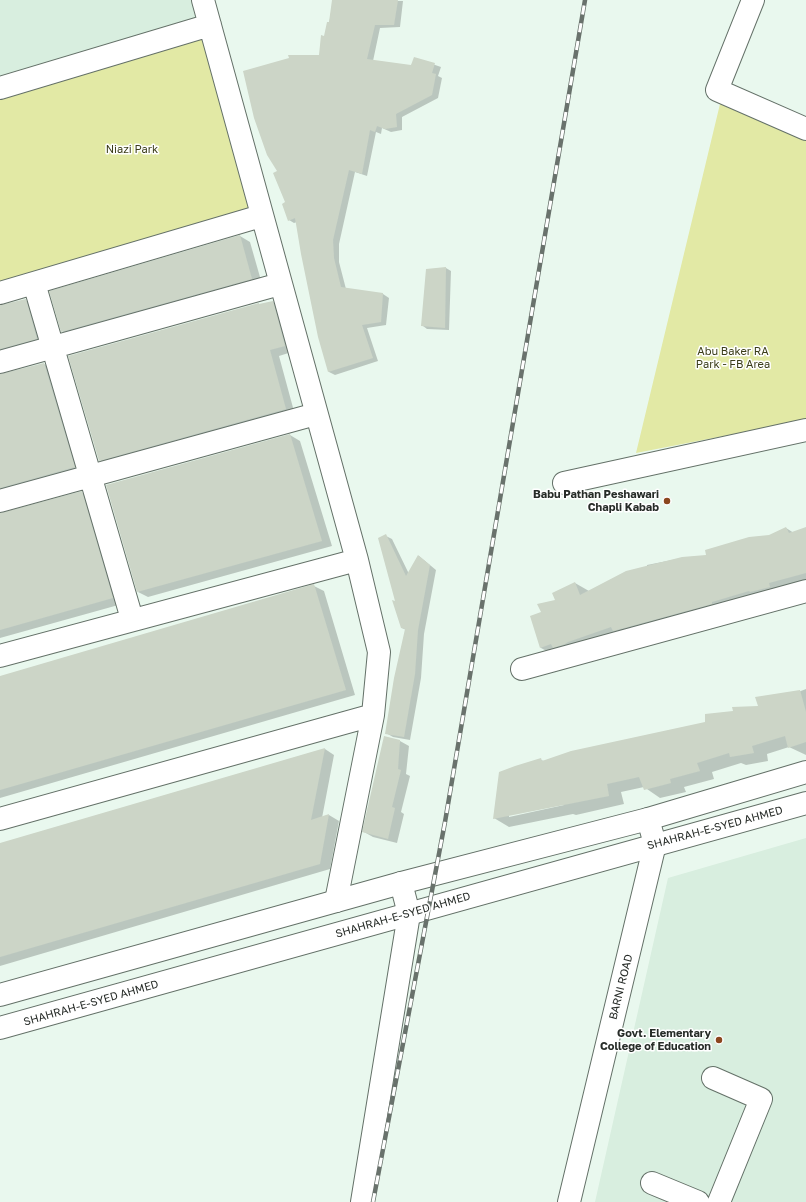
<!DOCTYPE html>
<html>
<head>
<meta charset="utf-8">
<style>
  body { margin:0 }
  canvas { display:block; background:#e9f8ee }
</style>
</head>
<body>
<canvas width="806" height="1202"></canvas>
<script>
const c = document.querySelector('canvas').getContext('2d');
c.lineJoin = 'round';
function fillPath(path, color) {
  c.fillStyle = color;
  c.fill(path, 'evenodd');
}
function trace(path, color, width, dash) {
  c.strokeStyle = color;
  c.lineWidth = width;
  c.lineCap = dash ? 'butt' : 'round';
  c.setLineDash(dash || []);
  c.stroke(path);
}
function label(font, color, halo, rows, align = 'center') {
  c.font = font + ' "Golos Text",sans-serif';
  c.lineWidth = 3;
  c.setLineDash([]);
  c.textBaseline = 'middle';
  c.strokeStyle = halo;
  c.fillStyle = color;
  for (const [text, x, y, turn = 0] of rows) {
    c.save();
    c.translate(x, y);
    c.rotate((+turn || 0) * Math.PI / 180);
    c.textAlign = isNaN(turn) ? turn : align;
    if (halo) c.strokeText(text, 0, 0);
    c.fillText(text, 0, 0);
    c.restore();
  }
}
const built = new Path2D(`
  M 0,0 L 201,0 L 208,24 L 0,86 Z
  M 806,838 L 806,1202 L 595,1202 L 668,878 Z`);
const green = new Path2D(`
  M 208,24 L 261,216 L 0,292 L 0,86 Z
  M 720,104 L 806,141 L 806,420 L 636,453 Z`);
const shadow = new Path2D(`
  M 333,0 L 403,1 L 400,27 L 380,28 L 373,61 L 411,66 L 415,58 L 441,67 L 438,76 L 442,78 L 438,98 L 402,117 L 402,130 L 391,132 L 382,128 L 381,134 L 376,132 L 367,176 L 355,172 L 339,244 L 339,262 L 346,289 L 383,294 L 389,298 L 386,325 L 367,328 L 378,361 L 335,375 L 329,372 L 297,222 L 294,223 L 289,220 L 279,172 L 320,56 L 329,24 Z
  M 240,236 L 250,242 L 262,284 L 72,337 L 62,331 Z
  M 446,268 L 451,271 L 449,330 L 427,329 L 423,326 Z
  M 25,300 L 35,305 L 47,344 L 0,361 L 0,306 Z
  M 273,302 L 283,308 L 295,351 L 279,356 L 295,415 L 110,466 L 100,460 L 261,305 Z
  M 44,364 L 54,370 L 84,473 L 0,500 L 0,375 Z
  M 290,435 L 300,441 L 332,546 L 148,597 L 138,592 Z
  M 82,493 L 92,498 L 122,604 L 0,638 L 0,514 Z
  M 786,528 L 794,533 L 806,529 L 806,585 L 556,656 L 541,648 L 542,613 L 575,583 L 589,591 L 647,567 L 647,565 L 682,558 L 707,556 L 770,536 Z
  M 386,536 L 392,539 L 409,574 L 419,556 L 436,570 L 424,634 L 421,678 L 410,740 L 393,737 L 386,733 L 406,630 L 402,628 Z
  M 314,586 L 324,591 L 355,695 L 0,798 L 0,677 Z
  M 806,689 L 806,755 L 789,747 L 767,754 L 768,761 L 746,765 L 741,763 L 712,772 L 714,779 L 684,787 L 686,792 L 660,798 L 644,787 L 621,792 L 624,804 L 576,815 L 573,814 L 509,827 L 494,818 L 541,760 L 544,761 L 706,723 L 759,707 ZM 564,803 L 564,805 L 509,817 L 509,815 Z
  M 400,741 L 409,746 L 406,774 L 410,776 L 401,812 L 404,814 L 397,843 L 373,837 L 364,832 Z
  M 325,749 L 334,755 L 322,818 L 329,815 L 339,821 L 330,869 L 0,966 L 0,844 Z`);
const building = new Path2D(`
  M 332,0 L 398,0 L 394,25 L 375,25 L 367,59 L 411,65 L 414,57 L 435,63 L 432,73 L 436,74 L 432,95 L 396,114 L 397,127 L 385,129 L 377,126 L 375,132 L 370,130 L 362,174 L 349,170 L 333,240 L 334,258 L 341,287 L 383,293 L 381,322 L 362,325 L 373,358 L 328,372 L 318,337 L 301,254 L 295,218 L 288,221 L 282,204 L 285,202 L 273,173 L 277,171 L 267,155 L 254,118 L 243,71 L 289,58 L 288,55 L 319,55 L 321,35 L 324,36 L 327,22 L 329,22 Z
  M 240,235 L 252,279 L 61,332 L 49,291 Z
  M 446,267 L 445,328 L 421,326 L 426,269 Z
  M 26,299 L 37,339 L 0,349 L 0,305 Z
  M 273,301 L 285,346 L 270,350 L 286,409 L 99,461 L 68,356 L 259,303 L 259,304 Z
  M 44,363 L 75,467 L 0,488 L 0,374 Z
  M 290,434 L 322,541 L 137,592 L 106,485 Z
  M 82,491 L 113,598 L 0,630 L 0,513 Z
  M 786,527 L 789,533 L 806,527 L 806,573 L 769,583 L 770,587 L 750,592 L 749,591 L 712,602 L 712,604 L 613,631 L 611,627 L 568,642 L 565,644 L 553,648 L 551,644 L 540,648 L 530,616 L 541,612 L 537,604 L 555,600 L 552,593 L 575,582 L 580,595 L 626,571 L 682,557 L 706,555 L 705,550 L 749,537 L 769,535 Z
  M 386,534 L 406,576 L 418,555 L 430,565 L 418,630 L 415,674 L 404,737 L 385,734 L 394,678 L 405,629 L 401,628 L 392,600 L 395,601 L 378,538 Z
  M 314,584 L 346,690 L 0,790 L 0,676 Z
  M 800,690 L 806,712 L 806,742 L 788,748 L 785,736 L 752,746 L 754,753 L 730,757 L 729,753 L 697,763 L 700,771 L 670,779 L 671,783 L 644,790 L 639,777 L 607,784 L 609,796 L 493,819 L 499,772 L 515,766 L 541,758 L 542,761 L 571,751 L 705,722 L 705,714 L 733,711 L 732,707 L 758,706 L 755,697 Z
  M 384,736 L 400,740 L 398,769 L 401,770 L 392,807 L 395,808 L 388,839 L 362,832 Z
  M 325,748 L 311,820 L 329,814 L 320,864 L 0,957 L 0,843 Z`);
const minor = new Path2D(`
  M 203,0 L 357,560 L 379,652 L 373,715 L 336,901
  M 753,0 L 717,90 L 806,129
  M 0,88 L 210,25
  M 34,283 L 132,619
  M 0,293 L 261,216
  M 0,362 L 280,284
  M 564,483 L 806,430
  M 0,501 L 316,414
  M 0,656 L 357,560
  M 522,669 L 806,591
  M 0,819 L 373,715
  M 713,1078 L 761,1099 L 719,1202
  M 652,1183 L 698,1202
  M 362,1202 L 409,914 L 401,883
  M 569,1202 L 655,844 L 648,819`);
const major = new Path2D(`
  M 0,995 L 401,883 L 648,819 L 806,772
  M 0,1028 L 806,803`);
const rail = new Path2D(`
  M 373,1202 L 445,822 L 585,0`);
const markers = [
  [667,501,4,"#8b461e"],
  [719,1040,4,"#8b461e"]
];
const parkNames = [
  ["Niazi Park",132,150],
  ["Abu Baker RA",733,352],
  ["Park - FB Area",733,365]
];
const poiNames = [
  ["Babu Pathan Peshawari",659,495],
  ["Chapli Kabab",659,508],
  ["Govt. Elementary",711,1034],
  ["College of Education",711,1047]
];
const streetNames = [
  ["SHAHRAH-E-SYED AHMED",715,828,-15],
  ["SHAHRAH-E-SYED AHMED",403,915,-16],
  ["BARNI ROAD",621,987,-76],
  ["SHAHRAH-E-SYED AHMED",91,1003,-16]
];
fillPath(built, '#d8eedf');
fillPath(green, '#e2e9a5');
fillPath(shadow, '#0003');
fillPath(building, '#ccd5c7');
trace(minor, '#647168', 24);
trace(major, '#647168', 24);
trace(minor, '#fff', 22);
trace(major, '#fff', 22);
trace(rail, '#69726c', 4.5);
trace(rail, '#fff', 3, [9]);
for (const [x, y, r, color] of markers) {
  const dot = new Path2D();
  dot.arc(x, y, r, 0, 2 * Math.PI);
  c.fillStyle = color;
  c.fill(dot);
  trace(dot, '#fff', 1.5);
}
label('11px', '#3b3d19', '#fff', parkNames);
label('bold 11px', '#272c28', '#fff', poiNames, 'right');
label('11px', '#272c28', '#fff', streetNames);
</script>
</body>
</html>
